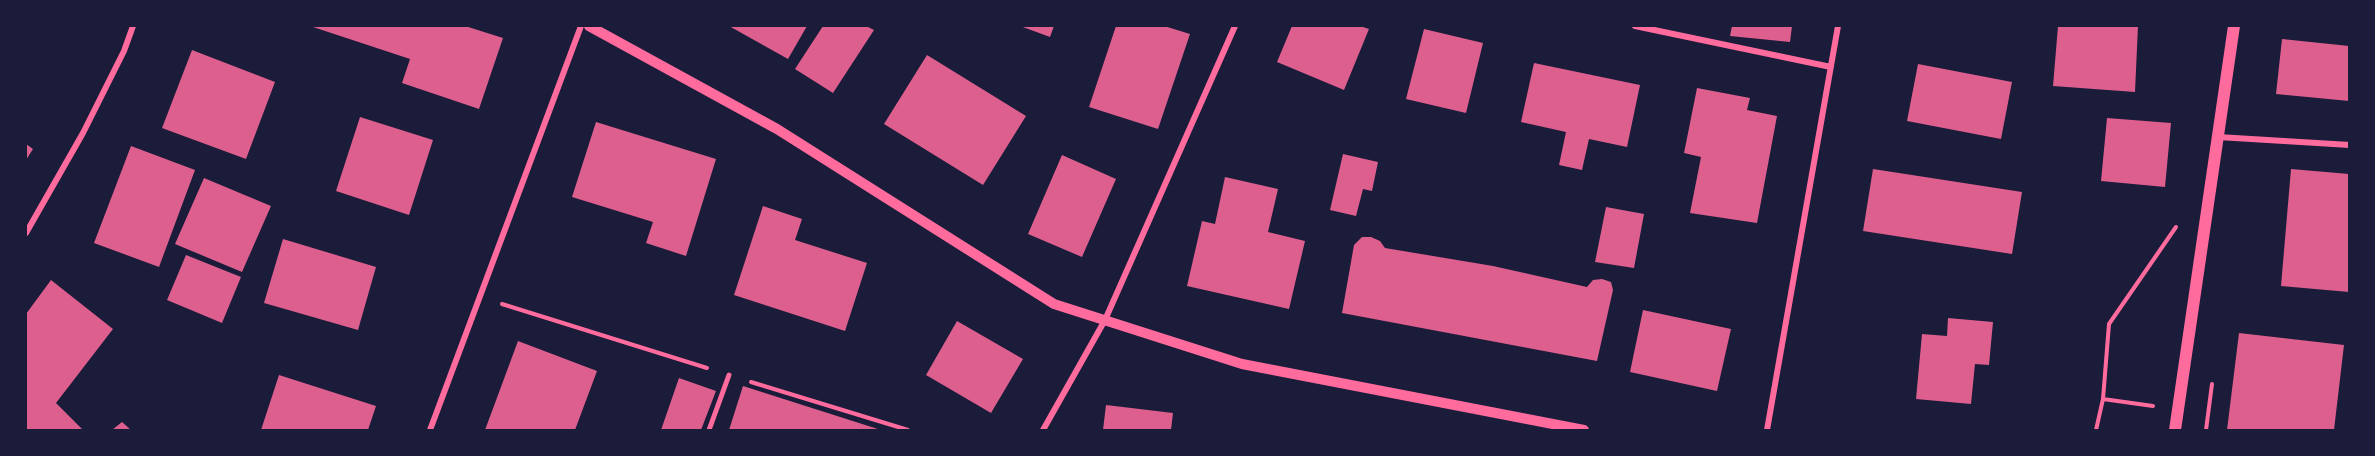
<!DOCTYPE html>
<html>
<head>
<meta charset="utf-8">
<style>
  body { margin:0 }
  #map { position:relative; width:2375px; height:456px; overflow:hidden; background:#1b1b3a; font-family:"Roboto Condensed",sans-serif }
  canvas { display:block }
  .frame { position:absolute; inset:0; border:27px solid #1b1b3a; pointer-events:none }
</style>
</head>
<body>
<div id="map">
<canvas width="2375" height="456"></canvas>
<div class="frame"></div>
</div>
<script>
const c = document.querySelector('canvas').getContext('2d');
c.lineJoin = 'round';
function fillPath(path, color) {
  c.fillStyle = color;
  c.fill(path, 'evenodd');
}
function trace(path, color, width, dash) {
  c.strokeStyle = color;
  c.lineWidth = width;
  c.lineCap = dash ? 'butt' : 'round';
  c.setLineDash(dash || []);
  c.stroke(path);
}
const building = new Path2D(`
  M 310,26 L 465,26 L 503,38 L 479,109 L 402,83 L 410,59 Z
  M 729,26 L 807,26 L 788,59 Z
  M 823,26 L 866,26 L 874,30 L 833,93 L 795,69 Z
  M 1020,26 L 1054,26 L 1050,37 Z
  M 1116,26 L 1164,26 L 1190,34 L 1158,129 L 1089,107 Z
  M 1292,26 L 1360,26 L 1369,29 L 1344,90 L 1277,62 Z
  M 1732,26 L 1792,26 L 1790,42 L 1730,36 Z
  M 2058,26 L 2138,26 L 2135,92 L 2053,86 Z
  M 1424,29 L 1483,43 L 1466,113 L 1406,99 Z
  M 2282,39 L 2349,46 L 2349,101 L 2276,94 Z
  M 192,50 L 275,82 L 246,159 L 162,128 Z
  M 927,55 L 1026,116 L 983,185 L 884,124 Z
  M 1534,63 L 1640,85 L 1627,147 L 1589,139 L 1582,170 L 1559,165 L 1566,132 L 1521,122 Z
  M 1918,64 L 2012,82 L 2001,139 L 1907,121 Z
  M 1697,88 L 1750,98 L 1747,110 L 1777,116 L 1757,223 L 1690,213 L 1701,157 L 1684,153 Z
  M 360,117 L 433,140 L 409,215 L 336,191 Z
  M 2107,118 L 2171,123 L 2165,187 L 2101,181 Z
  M 596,122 L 716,159 L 686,256 L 646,243 L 653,222 L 572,197 Z
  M 26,144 L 33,149 L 26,160 Z
  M 131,146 L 195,170 L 159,267 L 94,243 Z
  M 1343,154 L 1378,162 L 1372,191 L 1363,189 L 1356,216 L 1330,210 Z
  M 1062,155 L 1116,179 L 1082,257 L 1028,234 Z
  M 1873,169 L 2022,192 L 2012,254 L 1863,231 Z
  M 2291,169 L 2349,174 L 2349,292 L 2281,286 Z
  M 1225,177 L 1278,189 L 1268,232 L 1305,241 L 1289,309 L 1187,286 L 1202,221 L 1215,224 Z
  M 204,178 L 271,206 L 242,272 L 175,244 Z
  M 763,206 L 802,219 L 795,240 L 867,263 L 845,331 L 734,295 Z
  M 1606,207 L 1644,214 L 1634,268 L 1595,262 Z
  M 1362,237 L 1371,237 L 1380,241 L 1385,248 L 1493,266 L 1587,287 L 1593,280 L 1602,279 L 1611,282 L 1613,290 L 1597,361 L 1342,313 L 1354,245 Z
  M 283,239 L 376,267 L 358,330 L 264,303 Z
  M 186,255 L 241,277 L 222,323 L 167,300 Z
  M 51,280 L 113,329 L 56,403 L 83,430 L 26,430 L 26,314 Z
  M 1643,310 L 1731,329 L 1717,391 L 1630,372 Z
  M 1948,318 L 1993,322 L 1989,365 L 1975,364 L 1971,404 L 1916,399 L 1922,334 L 1947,336 Z
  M 957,321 L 1023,359 L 991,413 L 926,375 Z
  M 2239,333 L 2344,345 L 2334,430 L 2227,430 Z
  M 518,341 L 597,371 L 575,430 L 485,430 Z
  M 279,375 L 376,406 L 368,430 L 261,430 Z
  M 679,378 L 716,391 L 701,430 L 661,430 Z
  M 743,386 L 881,430 L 729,430 Z
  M 1106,405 L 1173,413 L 1171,430 L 1103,430 Z
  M 122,422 L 131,430 L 112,430 Z`);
const path = new Path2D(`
  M 502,304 L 707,368
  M 751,382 L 908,430
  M 2103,399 L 2153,406
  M 2096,430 L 2103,399 L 2109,324 L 2176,227
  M 2206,430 L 2212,384`);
const pedestrian = new Path2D(`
  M 709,430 L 729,375`);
const minor = new Path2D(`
  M 1635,26 L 1831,67
  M 2218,137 L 2350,145
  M 26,233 L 83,133 L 124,51 L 133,26
  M 430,430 L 581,26
  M 1043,430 L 1105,320 L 1235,26
  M 1767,430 L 1838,26`);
const tertiary = new Path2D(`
  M 589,26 L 777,129 L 1054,304 L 1242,364 L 1584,430`);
const secondary = new Path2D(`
  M 2175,430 L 2234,26`);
fillPath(building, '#dd5f8e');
trace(path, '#ff6b9d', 4);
trace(pedestrian, '#ff6b9d', 5);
trace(minor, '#ff6b9d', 6);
trace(tertiary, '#ff6b9d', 10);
trace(secondary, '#ff6b9d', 12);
</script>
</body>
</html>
